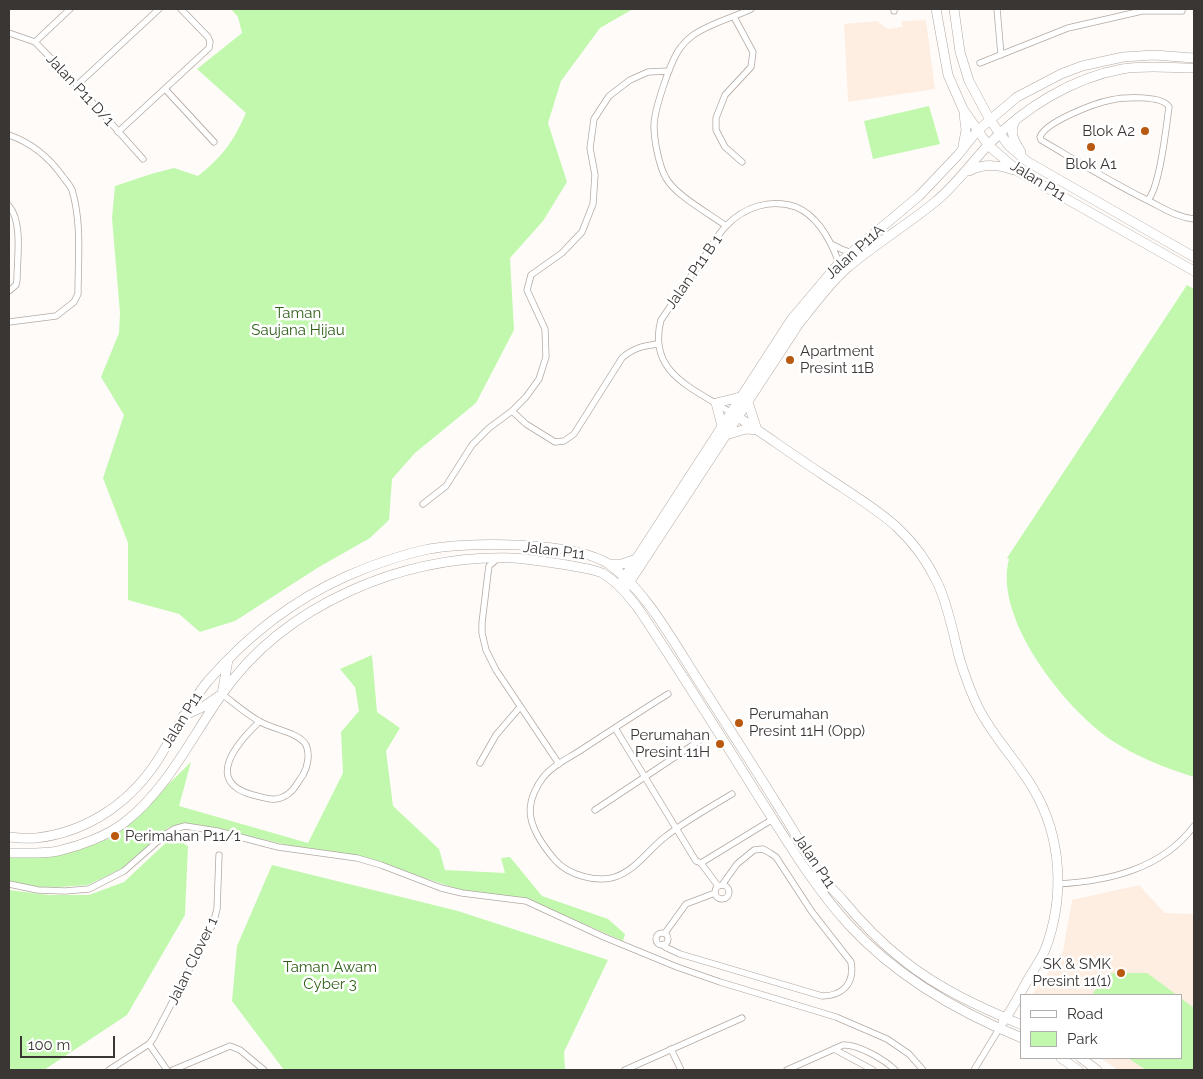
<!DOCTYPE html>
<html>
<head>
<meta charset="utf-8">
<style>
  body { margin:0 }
  #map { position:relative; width:1203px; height:1079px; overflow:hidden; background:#fffbf8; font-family:Raleway,sans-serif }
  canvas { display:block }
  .frame { position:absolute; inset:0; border:10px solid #3a3634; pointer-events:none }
  .legend { position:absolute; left:1020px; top:994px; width:162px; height:65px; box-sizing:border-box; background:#fff; border:1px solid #b0afae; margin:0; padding:6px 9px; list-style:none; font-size:15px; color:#3a3634 }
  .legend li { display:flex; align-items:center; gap:10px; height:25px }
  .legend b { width:25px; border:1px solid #b0afae }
  .scale { position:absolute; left:20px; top:1036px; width:95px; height:22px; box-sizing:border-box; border:2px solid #3a3634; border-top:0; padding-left:6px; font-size:15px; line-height:18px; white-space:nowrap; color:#3a3634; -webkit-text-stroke:4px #fff; paint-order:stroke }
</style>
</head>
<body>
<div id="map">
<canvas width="1203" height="1079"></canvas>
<div class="frame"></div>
<ul class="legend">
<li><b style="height:6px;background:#fff"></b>Road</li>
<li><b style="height:14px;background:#c1f8ae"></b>Park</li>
</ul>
<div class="scale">100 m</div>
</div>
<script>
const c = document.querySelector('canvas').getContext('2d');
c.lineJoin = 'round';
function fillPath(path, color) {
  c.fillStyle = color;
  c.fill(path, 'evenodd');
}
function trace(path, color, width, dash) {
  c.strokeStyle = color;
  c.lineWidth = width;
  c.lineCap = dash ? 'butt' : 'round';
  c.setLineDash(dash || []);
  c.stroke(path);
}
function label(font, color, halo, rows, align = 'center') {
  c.font = font + ' Raleway,sans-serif';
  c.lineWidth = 5;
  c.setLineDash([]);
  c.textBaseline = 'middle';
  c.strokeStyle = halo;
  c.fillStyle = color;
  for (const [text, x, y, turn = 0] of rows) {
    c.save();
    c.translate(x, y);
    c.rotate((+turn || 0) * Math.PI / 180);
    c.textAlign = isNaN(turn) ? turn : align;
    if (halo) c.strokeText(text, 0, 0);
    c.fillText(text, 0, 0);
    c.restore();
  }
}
const education = new Path2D(`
  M 926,20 L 935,89 L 848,102 L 844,24 L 877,21 L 888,29 L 902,27 L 902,21 Z
  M 1139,885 L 1165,913 L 1194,914 L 1194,1070 L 1118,1070 L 1100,1058 L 1182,1058 L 1182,995 L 1032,995 L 1063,951 L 1072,900 Z`);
const green = new Path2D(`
  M 231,9 L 633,9 L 600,28 L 561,81 L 548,123 L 567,182 L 543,221 L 510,258 L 514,330 L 476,403 L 415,453 L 392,479 L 389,520 L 370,538 L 319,567 L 235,621 L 200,632 L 179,614 L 128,600 L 128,543 L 103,478 L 124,415 L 101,377 L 119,333 L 120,313 L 112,218 L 115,186 L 151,174 L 174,168 L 198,176 C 223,156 233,142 246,113 L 197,69 L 242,33 L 238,17 Z
  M 929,106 L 940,144 L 873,159 L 864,121 Z
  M 1187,285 L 1194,289 L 1193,305 L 1194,317 L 1194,777 C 1165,768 1137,757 1111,740 C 1065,708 993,619 1009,559 L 1007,558 Z
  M 372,655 L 377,712 L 400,728 L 386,751 L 393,806 L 439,849 L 445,870 L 505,873 L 501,858 L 510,857 L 542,896 L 608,919 L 625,934 L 623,941 L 524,898 L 464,891 L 412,874 L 201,825 L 169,827 L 121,869 L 88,885 L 45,888 L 9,882 L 9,856 L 54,855 L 115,837 L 191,762 L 179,806 L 308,843 L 343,773 L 341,732 L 359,711 L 355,687 L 340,669 Z
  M 172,837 L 188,846 L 185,915 L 127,1015 L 44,1070 L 9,1070 L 9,890 L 49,895 L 89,895 L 124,882 Z
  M 272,865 L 458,911 L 608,960 L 564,1052 L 565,1070 L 284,1070 L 232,1001 L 237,946 Z
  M 1106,973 L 1147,973 L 1177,995 L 1092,995 Z
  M 1182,999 L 1194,1008 L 1194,1070 L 1146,1070 L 1128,1058 L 1182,1058 Z`);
const street = new Path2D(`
  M 894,9 L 894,11
  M 997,9 L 1001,55
  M 734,17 L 753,52 L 751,67 L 725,95 L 716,118 L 716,130 L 725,147 L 742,162
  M 9,33 L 35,42 L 77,85 L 143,159
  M 35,42 L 70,9
  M 980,63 L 1068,28 L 1142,11 L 1182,11
  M 77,85 L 159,9
  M 165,89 L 214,142
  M 118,132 L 209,48 L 210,42 L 208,37 L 181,9
  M 9,135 C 32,143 49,157 63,177 C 66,181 70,185 72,190 C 82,223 78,260 78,294 L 74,302 L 56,316 L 9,322
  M 1148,200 C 1160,186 1166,128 1169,107 C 1163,95 1123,97 1111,100 C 1095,103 1045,122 1040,137 L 1041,140 C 1075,160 1109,181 1145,199 C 1162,207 1175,217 1194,219
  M 9,206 C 23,222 17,259 17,280 L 16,285 L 9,291
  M 726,226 C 710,214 675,195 666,178 C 659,166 654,140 654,126 C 654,110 671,59 681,47 C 684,43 688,39 692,36 C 708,24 732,18 751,9
  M 831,244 L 841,249 L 852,253
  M 512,411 L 526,424 L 555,442 L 564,441 L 574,434 L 622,358 C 633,348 643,346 657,344
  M 730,412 C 693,388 647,373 661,320 C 674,301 687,282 700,263 C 709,251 716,236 726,226 C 744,207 771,198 796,207 C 818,216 831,241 839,263
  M 423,504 L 446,486 L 472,445 L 489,428 L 512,411 L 526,397 L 539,379 L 546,357 L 545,329 L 527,290 L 531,275 L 562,253 L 582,232 L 593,204 L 595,175 L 590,148 L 594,119 L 609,96 L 630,80 L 648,72 L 669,71
  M 497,559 L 489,566 L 488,573 L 482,623 L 482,633 L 486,650 L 496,670 L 559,764
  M 222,694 C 234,703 246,714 259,721 C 271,729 299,732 306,745 C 310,754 308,766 303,775 C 297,783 293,793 283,797 C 274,802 262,797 253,795 C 204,782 236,744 259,722
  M 668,694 C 639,712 610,731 581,750 C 569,758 551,766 542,779 C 538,784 532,796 531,803 C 526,823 543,846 555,860 C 568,875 597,883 615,877 C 636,870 648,850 665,837 C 685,821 709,808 732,794
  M 615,728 L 696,861 L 701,863 L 718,886
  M 480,763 L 496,735 L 520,707
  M 595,810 L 699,741
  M 701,863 L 773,819
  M 9,884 L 38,890 L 65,891 L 89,889 L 124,871 L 166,834 L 174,829 L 185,826 L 217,831 L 278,847 L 357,858 L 381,865 L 441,888 L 462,893 L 526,901 L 604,937 L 677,967 L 720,982 L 836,1017 L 887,1039 L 909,1054 L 923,1070
  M 1058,884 C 1109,881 1162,869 1194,826
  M715 892a7 7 0 1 1 14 0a7 7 0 1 1-14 0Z
  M656 939a6 6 0 1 1 12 0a6 6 0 1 1-12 0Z
  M 665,933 L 686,904 L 715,893
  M 664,944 L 665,947 L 680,954 L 822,996 C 842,996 855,984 851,962 L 812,912 L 776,857 L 770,853 L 763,849 L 754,850 L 737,864 L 722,885
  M 149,1044 L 167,1070
  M 671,1049 L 681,1070
  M 834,1049 L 873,1070
  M 109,1070 L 149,1044 L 153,1039 L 213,924 L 217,909 L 219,855
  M 173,1070 L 230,1046 L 240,1050 L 264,1070
  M 625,1070 L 742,1018
  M 787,1070 L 843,1045 C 858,1044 885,1060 895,1070
  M 974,1070 L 999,1029`);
const secondary = new Path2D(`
  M 936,9 L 948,75 L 963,109 L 988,145 L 1019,172 L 1194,271
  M 954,9 L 960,52 L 969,81 L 990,120 L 1009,146 L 1028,162 L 1194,257
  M 1015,121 C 1009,133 1014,141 1021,152
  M 963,146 L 966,130 L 964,114
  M 969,171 C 985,163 998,165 1014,170
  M 748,402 L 757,430
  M 735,415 C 764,434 793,455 822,474 C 872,508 911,526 938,584 C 949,608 953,634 960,660 C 965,676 971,693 979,709 C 994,738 1018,762 1034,790 C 1062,838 1065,898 1045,950 C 1041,959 1035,968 1030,976 C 1021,992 1013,1008 1003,1022
  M 722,426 L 716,403 L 740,397
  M 726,435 L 746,429 L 757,430
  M 610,564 L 622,564 L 636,559
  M 622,581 L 791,320 L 839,263 L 919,196 L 958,155 L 977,131 L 1017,97 L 1061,74 L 1082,66 L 1123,57 L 1154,55 L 1194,58
  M 627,586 L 798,325 C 813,306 829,284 847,268 C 875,244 907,225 935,202 C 956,185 971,163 989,144 C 1024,108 1072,78 1122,69 C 1146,65 1171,68 1194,68
  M 183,716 L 203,707 L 222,694 L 228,660
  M 9,837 C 18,838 27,839 36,838 C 89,832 133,801 161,755 C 176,730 189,704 208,681 C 247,636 293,600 347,576 C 372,565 398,556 424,550 C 464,541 577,541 610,565 C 647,591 675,645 700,683 C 727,725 754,767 780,809 C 794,830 805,852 819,873 C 825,882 833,890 841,898 C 860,921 880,942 903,960 C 939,989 980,1007 1022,1025
  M 9,853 C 25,853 43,854 58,851 C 80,846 107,836 125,822 C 168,788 191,738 222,694 C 285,604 403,555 512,558 C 533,559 552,563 573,566 C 582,568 593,569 602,573 C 618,582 630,597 640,611 C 682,674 722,738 762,802 C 789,844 815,888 849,925 C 896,976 958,1012 1022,1038
  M 1061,1058 L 1078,1070
  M 1081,1058 L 1097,1070`);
const markers = [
  [1145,131,5,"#b8590f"],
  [1091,147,5,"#b8590f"],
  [790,360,5,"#b8590f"],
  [739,723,5,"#b8590f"],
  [720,744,5,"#b8590f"],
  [115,836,5,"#b8590f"],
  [1121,973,5,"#b8590f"]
];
const streetNames = [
  ["Jalan P11 D/1",80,90,47],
  ["Jalan P11",1038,181,32],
  ["Jalan P11A",855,252,-42],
  ["Jalan P11 B 1",694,272,-55],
  ["Jalan P11",554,551,7],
  ["Jalan P11",182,720,-58],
  ["Jalan P11",814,861,56],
  ["Jalan Clover 1",193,961,-64]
];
const poiNames = [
  ["Blok A2",1135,131],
  ["Blok A1",1091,164,"center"],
  ["Apartment",800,351,"left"],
  ["Presint 11B",800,368,"left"],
  ["Perumahan",749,714,"left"],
  ["Presint 11H (Opp)",749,731,"left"],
  ["Perumahan",710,735],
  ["Presint 11H",710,752],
  ["Perimahan P11/1",125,836,"left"],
  ["SK & SMK",1111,964],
  ["Presint 11(1)",1111,981]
];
const parkNames = [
  ["Taman",298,313],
  ["Saujana Hijau",298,330],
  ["Taman Awam",330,967],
  ["Cyber 3",330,984]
];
fillPath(education, '#feeee2');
fillPath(green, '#c1f8ae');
trace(street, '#b3a9a2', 7);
trace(secondary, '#b3a9a2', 10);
trace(street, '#fff', 5.5);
trace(secondary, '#fff', 9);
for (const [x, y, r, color] of markers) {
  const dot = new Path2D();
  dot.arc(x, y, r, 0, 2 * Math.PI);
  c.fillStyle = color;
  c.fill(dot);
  trace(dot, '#fff', 2);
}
label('15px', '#3a3634', '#fff', streetNames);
label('15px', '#3a3634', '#fff', poiNames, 'right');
label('15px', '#2f5f18', '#fff', parkNames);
</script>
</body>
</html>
